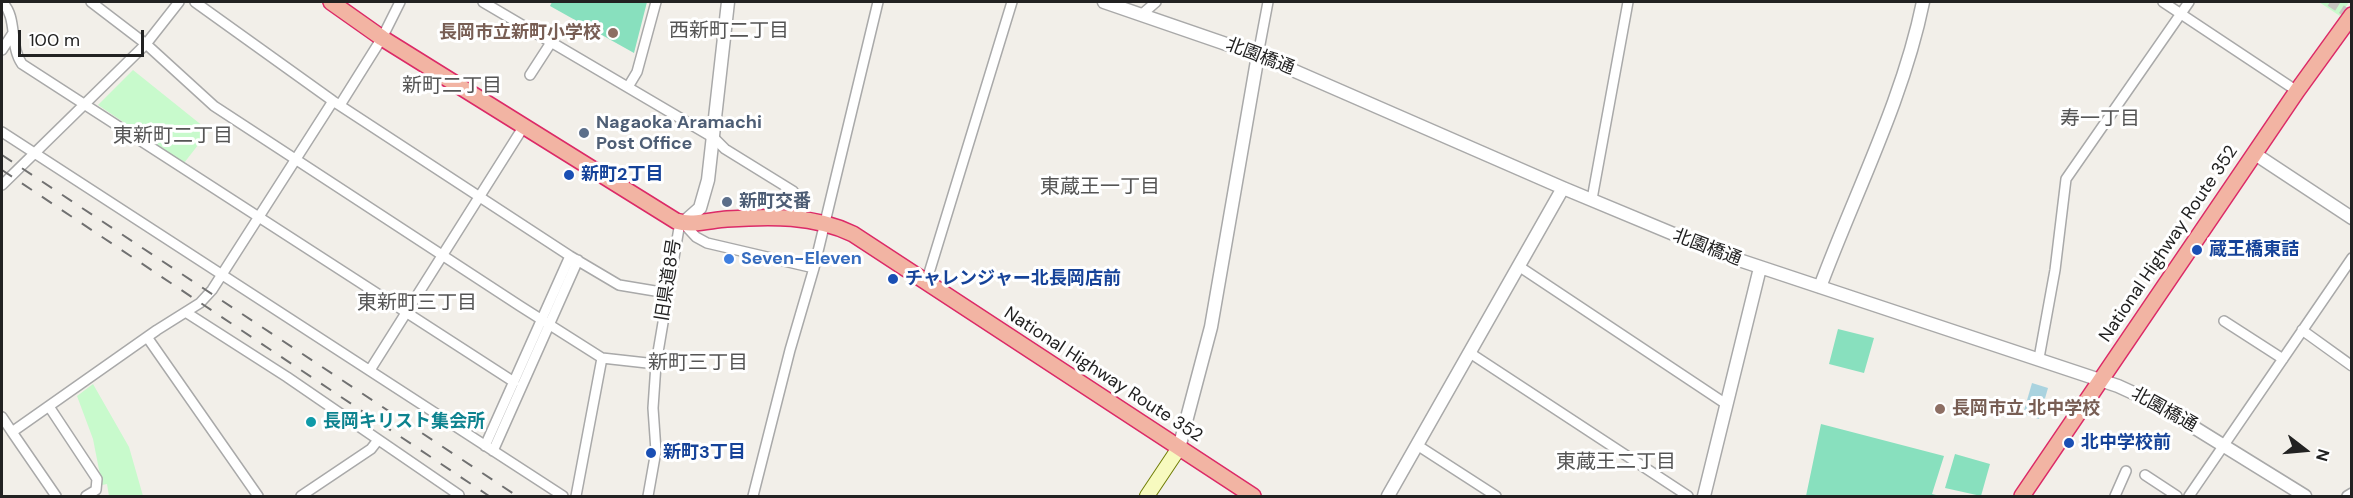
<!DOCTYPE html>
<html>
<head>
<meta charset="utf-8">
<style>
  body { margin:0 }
  #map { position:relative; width:2353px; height:498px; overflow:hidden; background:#f2efe9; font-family:"DM Sans",sans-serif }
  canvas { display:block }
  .frame { position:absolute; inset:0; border:3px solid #222; pointer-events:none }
  .north { position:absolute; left:2275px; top:420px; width:60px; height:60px; -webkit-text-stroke:4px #fff; paint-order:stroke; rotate:106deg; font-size:16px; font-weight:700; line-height:24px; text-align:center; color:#222 }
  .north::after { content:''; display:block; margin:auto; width:21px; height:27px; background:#222; clip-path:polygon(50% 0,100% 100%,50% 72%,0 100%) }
  .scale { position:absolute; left:18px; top:30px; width:126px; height:27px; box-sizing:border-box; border:3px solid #222; border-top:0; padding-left:8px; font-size:18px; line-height:21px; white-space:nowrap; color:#222; -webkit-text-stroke:4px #fff; paint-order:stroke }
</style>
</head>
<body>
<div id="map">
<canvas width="2353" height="498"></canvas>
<div class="frame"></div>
<div class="north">N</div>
<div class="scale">100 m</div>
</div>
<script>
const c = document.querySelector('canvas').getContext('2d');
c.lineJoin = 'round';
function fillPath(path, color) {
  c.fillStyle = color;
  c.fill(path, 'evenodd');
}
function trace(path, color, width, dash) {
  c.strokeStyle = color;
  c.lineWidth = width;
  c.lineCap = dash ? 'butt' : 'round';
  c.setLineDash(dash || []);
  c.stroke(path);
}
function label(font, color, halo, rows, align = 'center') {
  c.font = font + ' "DM Sans","Noto Sans JP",sans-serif';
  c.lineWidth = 6;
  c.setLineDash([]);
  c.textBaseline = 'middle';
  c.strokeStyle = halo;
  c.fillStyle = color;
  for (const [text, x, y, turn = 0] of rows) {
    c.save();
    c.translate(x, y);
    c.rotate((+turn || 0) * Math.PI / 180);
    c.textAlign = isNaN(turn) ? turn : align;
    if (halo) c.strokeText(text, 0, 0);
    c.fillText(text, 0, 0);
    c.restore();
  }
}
const park = new Path2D(`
  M 2319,2 L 2349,2 L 2340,16 Z
  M 133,70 L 209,131 L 184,163 L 98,105 Z
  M 93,384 L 129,447 L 143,496 L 109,496 L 107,484 L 102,485 L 93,439 L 77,396 Z`);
const pitch = new Path2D(`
  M 552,2 L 647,2 L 634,53 L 550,6 Z
  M 1838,329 L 1874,338 L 1864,373 L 1829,364 Z
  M 1821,424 L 1944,456 L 1932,494 L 1940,496 L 1806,496 Z
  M 1955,454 L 1990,464 L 1981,496 L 1945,488 Z`);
const water = new Path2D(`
  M 2032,383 L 2048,388 L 2039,419 L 2023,414 Z`);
const minorTunnel = new Path2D(`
  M 2330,2 L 2352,16`);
const minor = new Path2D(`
  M 2,2 C 18,17 9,46 22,64 L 514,382
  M 91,2 L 146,44 L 214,106 L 520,306 L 602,358 L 656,364
  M 195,2 L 333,101 L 570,256 L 619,285 L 667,293
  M 483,2 L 714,138 L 725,149 L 793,191 L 799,200 L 803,219
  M 2163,2 L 2297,91
  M 1141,15 L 1156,2
  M 2,50 L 13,33
  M 1258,55 L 1268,2
  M 530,75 L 552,41
  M 628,87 L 637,72 L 656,2
  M 340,105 L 382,38 L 400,2
  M 2,132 L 563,496
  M 2,185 L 146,44 L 179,2
  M 1592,199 L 1628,2
  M 1520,267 L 1726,404
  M 923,282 L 929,273 L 1012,2
  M 187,313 L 287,377 L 459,495
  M 2224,321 L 2283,359
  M 2302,330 L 2352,366
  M 147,337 L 258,496
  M 1470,353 L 1688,496
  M 2039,358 L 2055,270 L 2066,179 L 2189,2
  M 370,370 L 524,126
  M 50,408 L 97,479 L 96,490 L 86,496
  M 2,417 L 12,432 L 157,330 L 200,303 L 212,290 L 333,101
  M 12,432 L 56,496
  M 1417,445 L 1496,496
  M 485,446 L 570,256
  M 493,451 L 578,260
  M 2145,475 L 2177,496
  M 301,496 L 371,449 L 378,440
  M 576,496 L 602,358
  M 648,496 L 656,451 L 653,408 L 656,364 L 679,228 L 683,223 L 696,237 L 707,243 L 814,268
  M 753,496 L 790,350 L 814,268 L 878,2
  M 2115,496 L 2126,471
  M 2189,496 L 2352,258
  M 2347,496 L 2352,493`);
const tertiary = new Path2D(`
  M 1104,2 L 1258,55 L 1563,188 L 1724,255 L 2118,386 L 2153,402 L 2305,496
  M 2255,154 L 2352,218
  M 683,223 L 700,208 L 708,180 L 728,2
  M 1820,287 C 1855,193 1903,100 1923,2
  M 1179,448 L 1211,327 L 1258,55
  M 1388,496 L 1563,188
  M 1704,496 L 1760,268`);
const secondary = new Path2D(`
  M 1147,496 L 1179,448`);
const trunk = new Path2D(`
  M 331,2 L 382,38 L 676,221 C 692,226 711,220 727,219 C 770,216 814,215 853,234 L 1253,496
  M 2022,496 L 2297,91 L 2352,15`);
const rail = new Path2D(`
  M 2,155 L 517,496
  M 2,170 L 489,496`);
const markers = [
  [613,33,6,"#8d6e63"],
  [584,133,6,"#5c6f8a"],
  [569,175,6,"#1a4fb4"],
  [727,202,6,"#5c6f8a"],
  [2197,250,6,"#1a4fb4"],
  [729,259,6,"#3f7fe0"],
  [893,279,6,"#1a4fb4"],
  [1940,409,6,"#8d6e63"],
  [311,422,6,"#0f9aa8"],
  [2069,443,6,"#1a4fb4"],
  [651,453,6,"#1a4fb4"]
];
const educationNames = [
  ["長岡市立新町小学校",601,33],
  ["長岡市立 北中学校",1952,409,"left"]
];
const streetNames = [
  ["北園橋通",1260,57,21],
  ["National Highway Route 352",2169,244,-56],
  ["北園橋通",1707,248,21],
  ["旧県道8号",669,280,-81],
  ["National Highway Route 352",1103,375,33],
  ["北園橋通",2164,410,29]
];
const serviceNames = [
  ["Nagaoka Aramachi",596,123],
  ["Post Office",596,144],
  ["新町交番",739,202]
];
const transitNames = [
  ["新町2丁目",581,175],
  ["蔵王橋東詰",2209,250],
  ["チャレンジャー北長岡店前",905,279],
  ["北中学校前",2081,443],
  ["新町3丁目",663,453]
];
const shopNames = [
  ["Seven-Eleven",741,259]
];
const cultureNames = [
  ["長岡キリスト集会所",323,422]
];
const neighbourhoodNames = [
  ["西新町二丁目",729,32],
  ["新町二丁目",452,87],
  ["寿一丁目",2100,120],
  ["東新町二丁目",173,137],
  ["東蔵王一丁目",1100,188],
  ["東新町三丁目",417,304],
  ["新町三丁目",698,364],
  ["東蔵王二丁目",1616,463]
];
fillPath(park, '#c8facc');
fillPath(pitch, '#88e0be');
fillPath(water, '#aad3df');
trace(minorTunnel, '#c8c6c1', 9, [9, 4.5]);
trace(minor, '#a9a9a9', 12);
trace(tertiary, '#a9a9a9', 15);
trace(secondary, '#707d05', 16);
trace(trunk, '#dc2a67', 18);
trace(minor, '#fff', 9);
trace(tertiary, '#fff', 12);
trace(secondary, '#f7fabf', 14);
trace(trunk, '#f2b4a3', 15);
trace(rail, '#707070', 2, [12, 12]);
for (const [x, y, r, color] of markers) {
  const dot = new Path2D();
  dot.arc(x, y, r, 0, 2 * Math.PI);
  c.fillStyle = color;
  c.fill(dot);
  trace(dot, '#fff', 2);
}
label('bold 18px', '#785e54', '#fff', educationNames, 'right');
label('18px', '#222', '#fff', streetNames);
label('bold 18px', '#4e5e75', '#fff', serviceNames, 'left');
label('bold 18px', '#164399', '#fff', transitNames, 'left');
label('bold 18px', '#366cbe', '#fff', shopNames, 'left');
label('bold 18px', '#0d838f', '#fff', cultureNames, 'left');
label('20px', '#555', '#fff', neighbourhoodNames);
</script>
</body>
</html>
